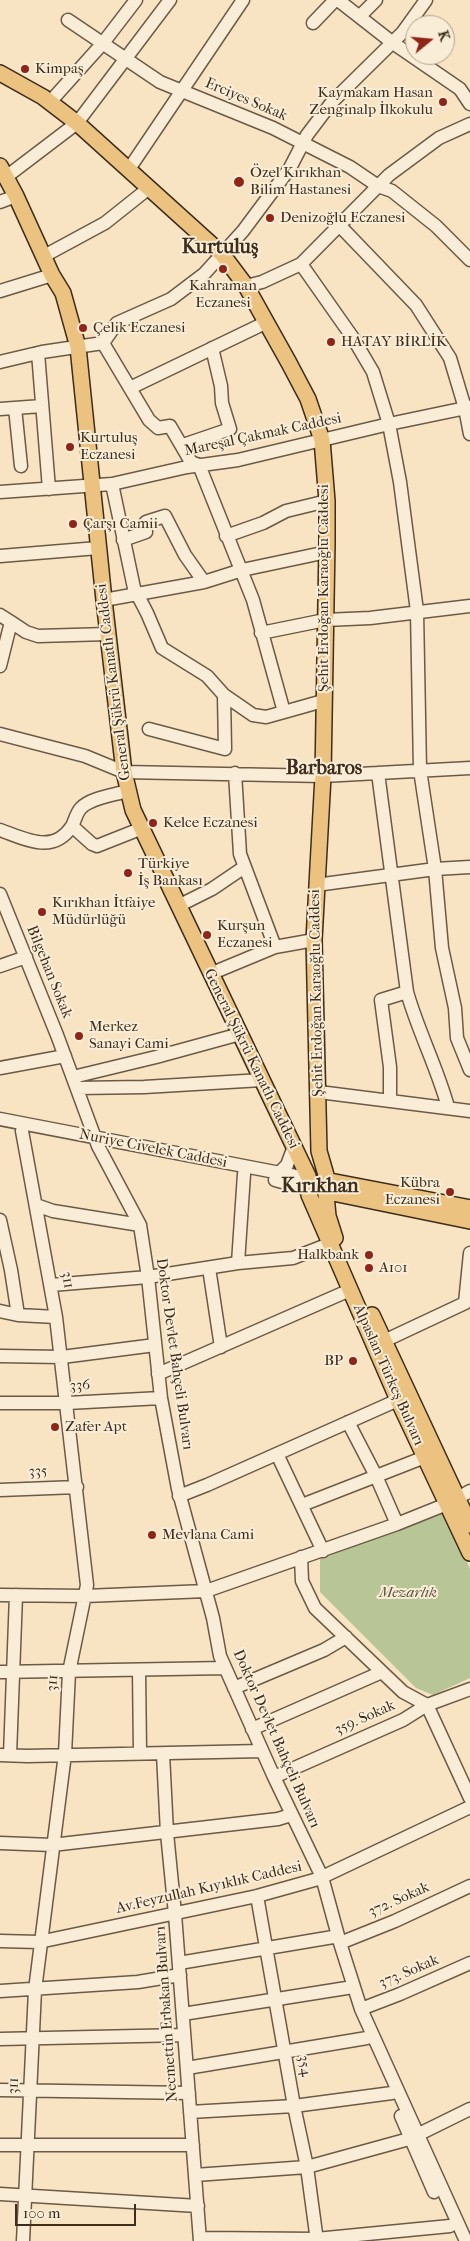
<!DOCTYPE html>
<html>
<head>
<meta charset="utf-8">
<style>
  body { margin:0 }
  #map { position:relative; width:470px; height:2241px; overflow:hidden; background:#f8e3c2; font-family:"IM FELL French Canon",serif }
  canvas { display:block }
  .north { position:absolute; left:405px; top:15px; width:50px; height:50px; box-sizing:border-box; background:#faedd7; border:1px solid #aea08c; border-radius:50%; rotate:73deg; font-size:14px; font-weight:700; line-height:20px; text-align:center; color:#3c2d1c }
  .north::after { content:''; display:block; margin:auto; width:18px; height:22px; background:#8f2418; clip-path:polygon(50% 0,100% 100%,50% 72%,0 100%) }
  .scale { position:absolute; left:15px; top:2204px; width:121px; height:22px; box-sizing:border-box; border:2px solid #3c2d1c; border-top:0; padding-left:6px; font-size:15px; line-height:18px; white-space:nowrap; color:#3c2d1c; -webkit-text-stroke:4px #faedd7; paint-order:stroke }
</style>
</head>
<body>
<div id="map">
<canvas width="470" height="2241"></canvas>
<div class="north">K</div>
<div class="scale">100 m</div>
</div>
<script>
const c = document.querySelector('canvas').getContext('2d');
c.lineJoin = 'round';
function fillPath(path, color) {
  c.fillStyle = color;
  c.fill(path, 'evenodd');
}
function trace(path, color, width, dash) {
  c.strokeStyle = color;
  c.lineWidth = width;
  c.lineCap = dash ? 'butt' : 'round';
  c.setLineDash(dash || []);
  c.stroke(path);
}
function label(font, color, halo, rows, align = 'center') {
  c.font = font + ' "IM FELL French Canon",serif';
  c.lineWidth = 4;
  c.setLineDash([]);
  c.textBaseline = 'middle';
  c.strokeStyle = halo;
  c.fillStyle = color;
  for (const [text, x, y, turn = 0] of rows) {
    c.save();
    c.translate(x, y);
    c.rotate((+turn || 0) * Math.PI / 180);
    c.textAlign = isNaN(turn) ? turn : align;
    if (halo) c.strokeText(text, 0, 0);
    c.fillText(text, 0, 0);
    c.restore();
  }
}
const green = new Path2D(`
  M 446,1512 L 470,1569 L 470,1678 L 433,1695 L 416,1688 L 320,1592 L 320,1559 Z`);
const minor = new Path2D(`
  M 338,0 L 393,43 L 460,89 L 470,104
  M 360,16 L 376,0
  M 68,20 L 160,82 L 273,128 L 350,167 L 378,186 L 392,191 L 436,226 L 470,260
  M 313,23 L 335,0
  M 50,102 L 103,43 L 136,0
  M 129,169 L 243,0
  M 6,177 L 77,123 L 170,0
  M 0,202 L 16,196
  M 340,226 L 416,305 L 450,358 L 465,408 L 470,434
  M 44,256 L 105,223 L 149,188
  M 301,264 L 353,338 L 373,372 L 389,424 L 400,482 L 417,611 L 420,770 L 435,869 L 442,948 L 455,1008 L 457,1038 L 470,1070
  M 246,286 L 262,282 L 301,264 L 389,175 L 439,138 L 470,124
  M 0,291 L 52,275
  M 103,343 L 149,420 L 158,428 L 170,426 L 191,462 L 199,465 L 253,600 L 284,712 L 323,701
  M 38,353 L 49,489
  M 0,362 L 42,352 L 103,343 L 117,323 L 171,299 L 204,274 L 243,231 L 290,168 L 307,135 L 332,102 L 403,32 L 426,0
  M 130,388 L 267,322
  M 15,408 L 21,466
  M 0,409 L 42,406
  M 183,445 L 230,429 L 222,403 L 221,386 L 212,348
  M 112,484 L 134,588 L 147,613 L 162,648 L 207,676 L 224,695 L 253,715 L 266,717 L 284,712
  M 0,492 L 112,484 L 187,467 L 238,460 L 389,424 L 470,407
  M 226,536 L 263,523 L 286,511 L 327,501
  M 123,540 L 146,532 L 144,525 L 146,522 L 165,516 L 185,555 L 204,582
  M 0,556 L 98,548
  M 104,600 L 204,582 L 242,570 L 327,552
  M 0,615 L 11,622 L 0,666
  M 11,622 L 26,632 L 38,636 L 108,634
  M 261,633 L 325,620 L 370,618 L 470,606
  M 149,729 L 225,749 L 224,695
  M 0,734 L 85,756 L 124,772 L 323,776 L 470,768
  M 235,773 L 240,854 L 275,947
  M 378,773 L 407,992 C 418,1031 437,1067 448,1107
  M 72,826 L 92,844 L 97,846 L 140,829
  M 0,830 C 26,839 53,855 72,826 C 75,821 76,813 81,808 C 90,798 114,795 127,791
  M 316,885 L 435,869 L 470,867
  M 0,894 L 57,1035 L 98,1146 L 140,1225 L 148,1277 L 161,1398 L 178,1489 L 213,1618 L 220,1656 L 274,1777 L 322,1877 L 340,1943 L 361,2009 L 466,2241
  M 178,906 L 212,889 L 243,868
  M 0,966 L 26,957
  M 210,974 L 275,947 L 314,940
  M 0,1068 L 65,1056
  M 73,1077 L 156,1057 L 240,1034
  M 77,1088 L 144,1087 L 262,1080
  M 319,1092 L 470,1111
  M 390,1101 L 390,1067 L 381,1000 L 407,992
  M 0,1119 L 306,1178
  M 22,1131 L 56,1317 L 87,1585 L 69,1672 L 65,1754 L 35,1990 L 23,2241
  M 279,1173 L 287,1165 L 293,1149
  M 275,1180 L 304,1188
  M 36,1205 L 53,1211 L 140,1225
  M 0,1220 L 11,1270 L 18,1315
  M 238,1263 L 244,1174
  M 209,1268 L 221,1347
  M 51,1285 L 148,1277 L 238,1263 L 293,1258 L 329,1244
  M 0,1311 L 18,1315 L 56,1317
  M 384,1341 L 465,1303 L 470,1253
  M 0,1356 L 62,1357 L 155,1345
  M 158,1374 L 350,1290
  M 0,1403 L 67,1403 L 161,1398
  M 348,1422 L 376,1476 L 397,1524
  M 277,1454 L 323,1551
  M 0,1490 L 77,1487
  M 179,1496 L 207,1485 L 398,1400
  M 302,1505 L 425,1457
  M 301,1557 L 302,1581 L 315,1608 L 403,1692 L 427,1705 L 470,1798
  M 0,1595 L 85,1596 L 206,1591 L 397,1524 L 447,1504 L 470,1491
  M 139,1670 L 140,1753
  M 0,1672 L 225,1668
  M 234,1688 L 324,1650 L 346,1637
  M 252,1729 L 382,1672
  M 163,1754 L 167,1833 L 175,1914 L 200,2241
  M 0,1755 L 27,1756 L 262,1751
  M 10,1755 L 16,1595
  M 274,1777 L 403,1720 L 427,1705 L 470,1689
  M 0,1843 L 52,1845 L 278,1819 L 291,1815
  M 257,1896 L 294,2106 L 307,2167 L 317,2241
  M 0,1941 L 39,1942 L 257,1896 L 318,1879 L 470,1807
  M 340,1943 L 395,1921 L 470,1886
  M 179,1963 L 333,1937
  M 0,1991 L 138,1982 L 180,1975
  M 361,2009 L 400,1994 L 470,1963
  M 183,2014 L 353,1987
  M 0,2039 L 184,2035
  M 187,2068 L 367,2038
  M 0,2090 L 189,2093
  M 190,2112 L 294,2106 L 392,2093
  M 401,2116 L 434,2192
  M 0,2145 L 193,2145
  M 195,2175 L 307,2167 L 409,2139 L 470,2109
  M 0,2194 L 198,2206
  M 200,2238 L 316,2239 L 450,2226`);
const major = new Path2D(`
  M 0,73 L 43,97 L 77,123 L 222,254 L 246,286 L 289,363 L 308,399 L 322,440 L 327,501 L 327,543 L 323,776 L 314,940 L 319,1151 L 326,1175
  M 0,166 L 16,196 L 52,275 L 63,293 L 78,347 L 104,600 L 124,772 L 133,810 L 308,1176
  M 330,1181 L 470,1208
  M 328,1192 L 470,1221
  M 309,1195 L 398,1400 L 470,1553
  M 326,1195 L 328,1216 L 335,1238
  M 372,1315 L 470,1525`);
const markers = [
  [25,69,5,"#8f2418"],
  [443,102,5,"#8f2418"],
  [239,182,6,"#8f2418"],
  [270,218,5,"#8f2418"],
  [223,269,5,"#8f2418"],
  [83,328,5,"#8f2418"],
  [331,342,5,"#8f2418"],
  [70,447,5,"#8f2418"],
  [73,524,5,"#8f2418"],
  [153,823,5,"#8f2418"],
  [128,873,5,"#8f2418"],
  [42,912,5,"#8f2418"],
  [207,935,5,"#8f2418"],
  [79,1036,5,"#8f2418"],
  [450,1192,5,"#8f2418"],
  [369,1255,5,"#8f2418"],
  [369,1268,5,"#8f2418"],
  [353,1361,5,"#8f2418"],
  [55,1427,5,"#8f2418"],
  [152,1535,5,"#8f2418"]
];
const poiNames = [
  ["Kimpaş",35,69],
  ["Kaymakam Hasan",433,93,"right"],
  ["Zenginalp İlkokulu",433,110,"right"],
  ["Özel Kırıkhan",250,173],
  ["Bilim Hastanesi",250,190],
  ["Denizoğlu Eczanesi",280,218],
  ["Kahraman",223,286,"center"],
  ["Eczanesi",223,303,"center"],
  ["Çelik Eczanesi",93,328],
  ["HATAY BİRLİK",341,342],
  ["Kurtuluş",80,438],
  ["Eczanesi",80,455],
  ["Çarşı Camii",83,524],
  ["Kelce Eczanesi",163,823],
  ["Türkiye",138,864],
  ["İş Bankası",138,881],
  ["Kırıkhan İtfaiye",52,903],
  ["Müdürlüğü",52,920],
  ["Kurşun",217,926],
  ["Eczanesi",217,943],
  ["Merkez",89,1027],
  ["Sanayi Cami",89,1044],
  ["Kübra",440,1183,"right"],
  ["Eczanesi",440,1200,"right"],
  ["Halkbank",359,1255,"right"],
  ["A101",379,1268],
  ["BP",343,1361,"right"],
  ["Zafer Apt",65,1427],
  ["Mevlana Cami",162,1535]
];
const streetNames = [
  ["Erciyes Sokak",246,100,23],
  ["Mareşal Çakmak Caddesi",263,435,-12],
  ["Şehit Erdoğan Karaoğlu Caddesi",324,588,-90],
  ["General Şükrü Kanatlı Caddesi",114,682,-97],
  ["Bilgehan Sokak",49,972,68],
  ["Şehit Erdoğan Karaoğlu Caddesi",317,993,-91],
  ["General Şükrü Kanatlı Caddesi",251,1059,64],
  ["Nuriye Civelek Caddesi",153,1149,11],
  ["311",67,1280,80],
  ["Doktor Devlet Bahçeli Bulvarı",174,1354,82],
  ["Alpaslan Türkeş Bulvarı",388,1375,66],
  ["336",80,1386,-3],
  ["335",38,1472,-2],
  ["311",53,1683,-86],
  ["359. Sokak",365,1718,-24],
  ["Doktor Devlet Bahçeli Bulvarı",276,1739,66],
  ["Av.Feyzullah Kıyıklık Caddesi",209,1888,-13],
  ["372. Sokak",399,1900,-24],
  ["373. Sokak",409,1972,-23],
  ["Necmettin Erbakan Bulvarı",167,2014,-94],
  ["354",304,2066,81],
  ["311",14,2086,-87]
];
const parkNames = [
  ["Mezarlık",408,1593]
];
const districtNames = [
  ["Kurtuluş",220,248],
  ["Barbaros",324,769],
  ["Kırıkhan",320,1187]
];
fillPath(green, '#b8c597');
trace(minor, '#6b5a46', 15);
trace(major, '#3c2d1c', 18);
trace(minor, '#faedd7', 12);
trace(major, '#ecc281', 15);
for (const [x, y, r, color] of markers) {
  const dot = new Path2D();
  dot.arc(x, y, r, 0, 2 * Math.PI);
  c.fillStyle = color;
  c.fill(dot);
  trace(dot, '#faedd7', 2);
}
label('15px', '#3c2d1c', '#faedd7', poiNames, 'left');
label('15px', '#3c2d1c', '#faedd7', streetNames);
label('italic 15px', '#5b533b', '#faedd7', parkNames);
label('bold 20px', '#3c2d1c', '#faedd7', districtNames);
</script>
</body>
</html>
